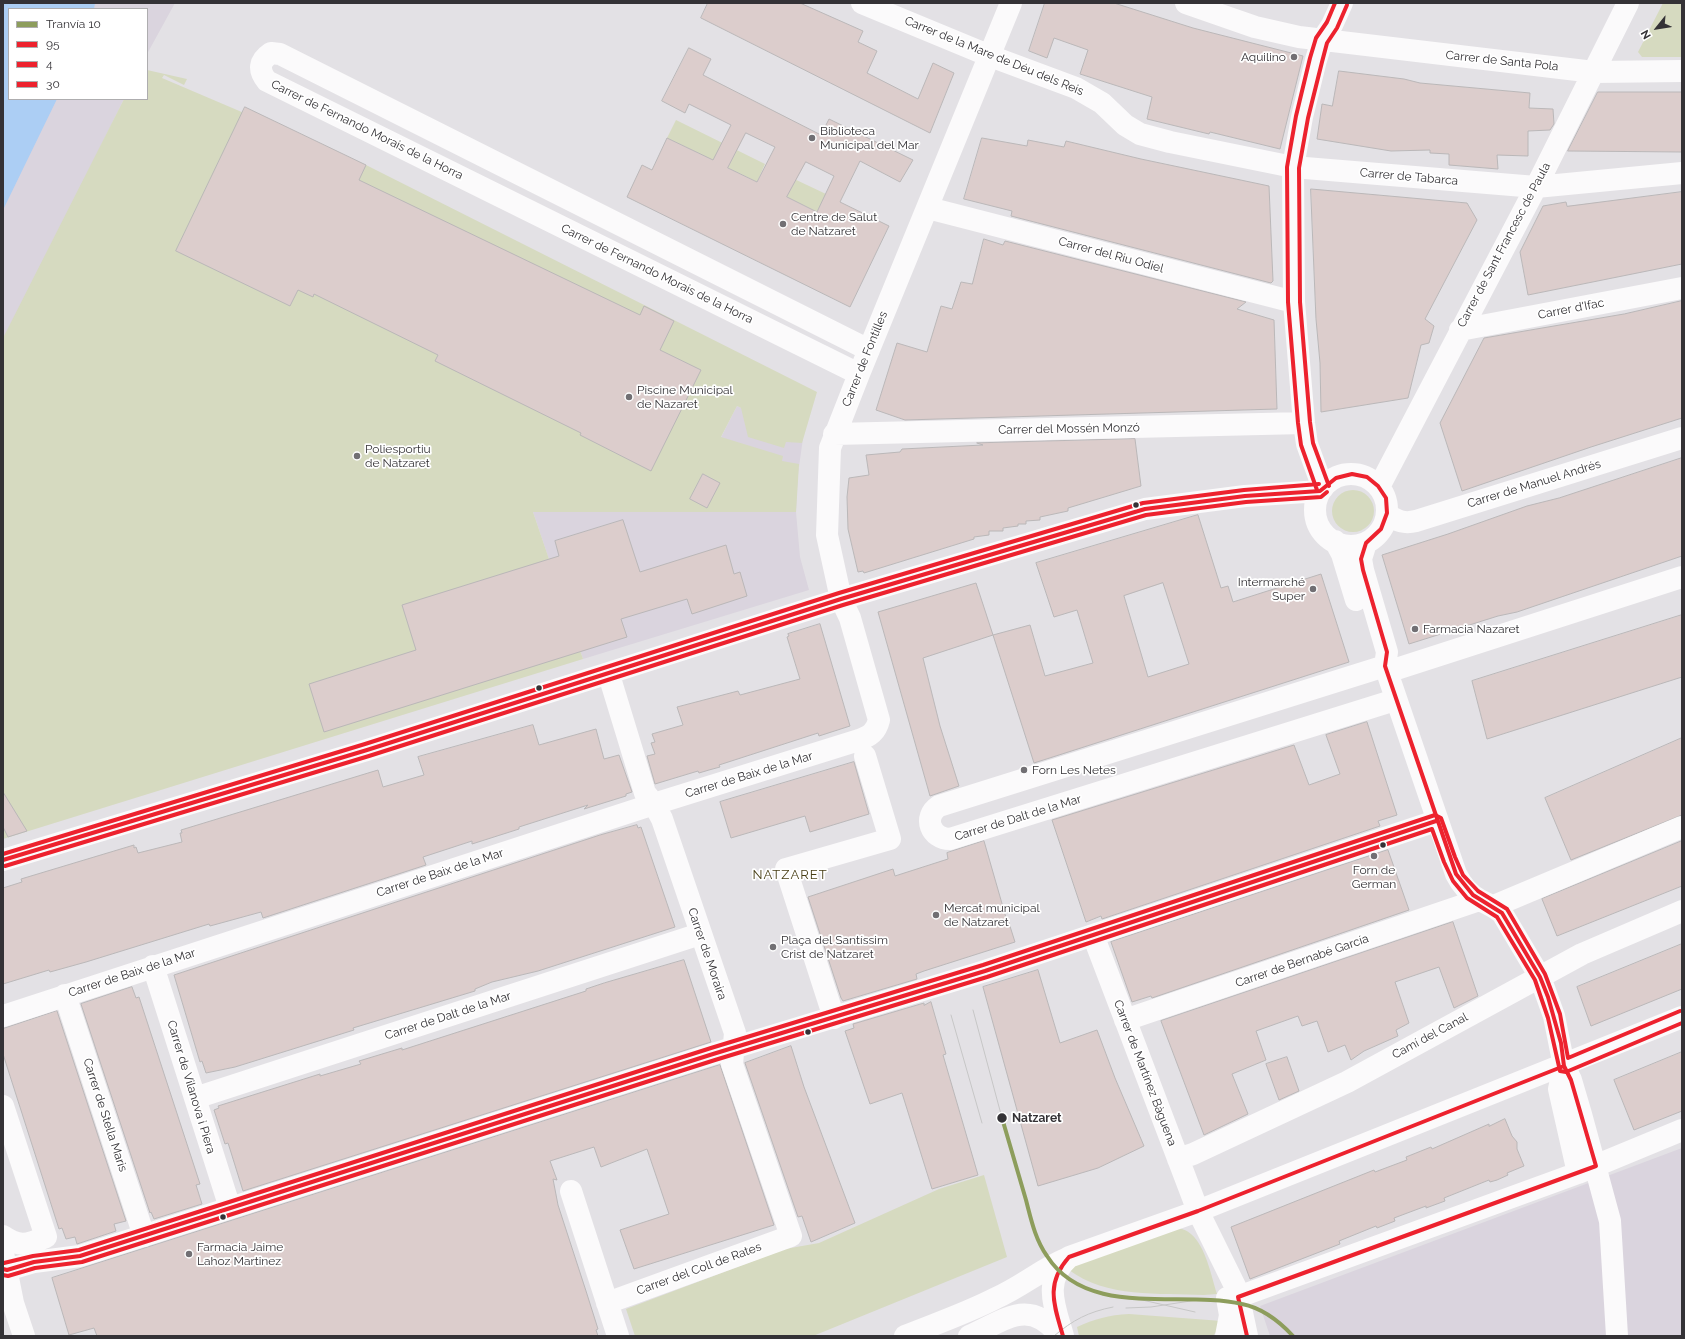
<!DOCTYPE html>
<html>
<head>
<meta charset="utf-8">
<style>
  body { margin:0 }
  #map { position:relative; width:1685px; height:1339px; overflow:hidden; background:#e3e1e5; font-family:Raleway,sans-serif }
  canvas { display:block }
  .frame { position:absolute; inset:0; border:4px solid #343236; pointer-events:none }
  .legend { position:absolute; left:8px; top:8px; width:140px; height:92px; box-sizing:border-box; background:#fff; border:1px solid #aeadaf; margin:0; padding:5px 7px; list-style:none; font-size:12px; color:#343236 }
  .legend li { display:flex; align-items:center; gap:8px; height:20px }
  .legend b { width:20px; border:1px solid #aeadaf }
  .north { position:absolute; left:1637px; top:8px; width:40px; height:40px; -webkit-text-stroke:3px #fff; paint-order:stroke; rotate:240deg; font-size:11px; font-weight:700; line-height:16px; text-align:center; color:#343236 }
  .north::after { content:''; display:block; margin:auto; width:14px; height:18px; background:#343236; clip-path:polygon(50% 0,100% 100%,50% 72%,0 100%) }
</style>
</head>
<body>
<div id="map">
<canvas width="1685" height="1339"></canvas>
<div class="frame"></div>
<ul class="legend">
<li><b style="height:5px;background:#8d9d5c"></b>Tranvía 10</li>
<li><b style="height:5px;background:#ed222e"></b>95</li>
<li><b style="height:5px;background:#ed222e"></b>4</li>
<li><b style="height:5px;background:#ed222e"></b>30</li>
</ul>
<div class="north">N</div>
</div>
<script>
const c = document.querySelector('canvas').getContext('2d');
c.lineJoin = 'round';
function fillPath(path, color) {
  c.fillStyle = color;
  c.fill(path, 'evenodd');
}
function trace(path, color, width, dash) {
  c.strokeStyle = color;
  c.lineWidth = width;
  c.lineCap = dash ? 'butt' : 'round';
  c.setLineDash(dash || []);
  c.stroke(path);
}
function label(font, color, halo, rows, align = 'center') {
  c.font = font + ' Raleway,sans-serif';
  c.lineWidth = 3.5;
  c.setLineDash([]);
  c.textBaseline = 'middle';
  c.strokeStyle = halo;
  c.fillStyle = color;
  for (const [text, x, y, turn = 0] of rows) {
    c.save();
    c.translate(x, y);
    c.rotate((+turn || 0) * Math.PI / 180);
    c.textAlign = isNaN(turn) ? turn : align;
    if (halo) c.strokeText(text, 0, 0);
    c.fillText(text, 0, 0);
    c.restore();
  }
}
const built = new Path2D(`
  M 3,3 L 175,3 L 147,54 L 147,9 L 9,9 L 9,99 L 124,99 L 3,345 Z
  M 737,406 L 803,438 L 798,474 L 796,512 L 800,557 L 809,590 L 583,659 L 533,512 L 683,512 Z
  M 1682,1148 L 1682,1336 L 1270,1336 L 1260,1306 Z`);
const green = new Path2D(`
  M 1663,3 L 1682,3 L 1682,57 L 1642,57 L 1638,52 Z
  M 147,70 L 187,79 L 184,85 L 164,75 L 162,78 L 366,165 L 817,392 L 802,443 L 786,442 L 784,448 L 748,437 L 741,408 L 737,406 L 721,437 L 783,456 L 782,461 L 799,464 L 796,512 L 533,512 L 583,659 L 3,839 L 3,338 L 124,99 L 147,99 ZM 703,474 L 720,483 L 707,508 L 690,499 Z
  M 676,120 L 765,164 L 757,182 L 667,138 Z
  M 790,177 L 826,194 L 817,212 L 781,194 Z
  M1332 511a21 21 0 1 1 42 0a21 21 0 1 1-42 0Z
  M 984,1175 L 1007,1257 L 813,1336 L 635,1336 L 626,1309 L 785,1249 L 819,1243 L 939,1189 Z
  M 1177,1227 C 1181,1229 1187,1230 1191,1234 C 1206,1247 1211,1275 1217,1294 L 1204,1295 C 1159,1293 1106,1298 1069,1270 L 1075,1264 Z
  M 1129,1314 L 1222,1321 L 1220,1327 L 1213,1336 L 1079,1336 L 1077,1327 C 1094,1319 1109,1315 1129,1314 Z`);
const water = new Path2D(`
  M 3,3 L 95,3 L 94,9 L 9,9 L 9,99 L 57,99 L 3,210 Z`);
const building = new Path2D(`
  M 708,3 L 800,3 L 863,31 L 858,42 L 877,51 L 867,73 L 918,99 L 933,63 L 954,73 L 930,133 L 701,18 Z
  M 1045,3 L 1114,3 L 1193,28 L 1303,56 L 1280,149 L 1210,132 L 1209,134 L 1147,119 L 1152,97 L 1080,74 L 1088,50 L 1054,38 L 1047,58 L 1029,51 Z
  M 689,48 L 711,59 L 703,75 L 821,135 L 829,119 L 913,160 L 900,182 L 860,161 L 840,202 L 889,226 L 850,307 L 627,197 L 642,165 L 652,170 L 667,138 L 713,160 L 731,125 L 689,104 L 685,113 L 662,101 ZM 746,133 L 775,147 L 757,182 L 728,168 ZM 806,162 L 834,176 L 817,212 L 787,197 Z
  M 1339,71 L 1404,79 L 1420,83 L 1530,93 L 1529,108 L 1553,109 L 1554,124 L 1550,130 L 1528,131 L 1528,156 L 1497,155 L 1498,169 L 1449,165 L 1449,154 L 1430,153 L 1430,150 L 1391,151 L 1317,139 L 1322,104 L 1332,106 Z
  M 1598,92 L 1682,92 L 1682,152 L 1568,151 Z
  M 245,107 L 366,165 L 359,180 L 640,315 L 644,306 L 674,321 L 660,350 L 701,370 L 651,471 L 580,435 L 581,433 L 435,361 L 438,355 L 314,294 L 313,297 L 298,290 L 290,306 L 176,251 Z
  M 982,138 L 1027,146 L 1028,140 L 1064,147 L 1066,141 L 1141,159 L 1269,186 L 1273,281 L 1271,283 L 1011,216 L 1012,211 L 964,199 Z
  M 1311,189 L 1467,203 L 1477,220 L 1425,319 L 1434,326 L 1429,343 L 1421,345 L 1408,398 L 1321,412 L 1320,363 L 1316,319 Z
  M 1682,192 L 1682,264 L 1528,295 L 1520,252 L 1543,206 L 1566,202 L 1567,206 Z
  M 984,239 L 1003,245 L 1005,241 L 1246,302 L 1237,309 L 1274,320 L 1277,409 L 905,420 L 876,410 L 897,343 L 927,352 L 941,306 L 952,309 L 961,282 L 972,284 Z
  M 1682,301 L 1682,418 L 1591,447 L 1462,491 L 1440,423 L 1484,338 L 1624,314 Z
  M 1135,439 L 1141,486 L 1068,508 L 1068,511 L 1040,517 L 1040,520 L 1026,521 L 1026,524 L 1018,524 L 1018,526 L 1003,528 L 1003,531 L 989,531 L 989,535 L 974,537 L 974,539 L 864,573 L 863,571 L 858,572 L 848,529 L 847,497 L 849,478 L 869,475 L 866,455 L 900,452 L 902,449 L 983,445 L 977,443 Z
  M 1682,458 L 1682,556 L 1517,612 L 1498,616 L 1409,644 L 1382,555 L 1448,534 L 1527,506 L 1559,498 Z
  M 703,474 L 720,483 L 707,508 L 690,499 Z
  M 1198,515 L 1221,588 L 1228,586 L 1233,602 L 1321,574 L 1349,662 L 1034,763 L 993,635 L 923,658 L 940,726 L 959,786 L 930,796 L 878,612 L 976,583 L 993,635 L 1030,625 L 1045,676 L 1093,663 L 1077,610 L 1054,617 L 1036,563 ZM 1163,583 L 1189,664 L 1148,677 L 1124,596 Z
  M 623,520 L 640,572 L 726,545 L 734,574 L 740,572 L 747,596 L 692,614 L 687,599 L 621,619 L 627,637 L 324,732 L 309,684 L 416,650 L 402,605 L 559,556 L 555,541 Z
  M 1682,615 L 1682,677 L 1487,739 L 1472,681 Z
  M 820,624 L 850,726 L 819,736 L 818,733 L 719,765 L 720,767 L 709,770 L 699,773 L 698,771 L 655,784 L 647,756 L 655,754 L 651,743 L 655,742 L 652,734 L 683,725 L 677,707 L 738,691 L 740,695 L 800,679 L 787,637 L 789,636 L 788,634 Z
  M 1367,722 L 1397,815 L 1378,821 L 1380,826 L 1102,919 L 1101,916 L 1086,922 L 1052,820 L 1294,745 L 1309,785 L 1340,774 L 1326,735 Z
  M 533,725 L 539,745 L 596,729 L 604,759 L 619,755 L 632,792 L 626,794 L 626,796 L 584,809 L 588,805 L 519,827 L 519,829 L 472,844 L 472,841 L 423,857 L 426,865 L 263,918 L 261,912 L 210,926 L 209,924 L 86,962 L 50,972 L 49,970 L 3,984 L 3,888 L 22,882 L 21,879 L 134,845 L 134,848 L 136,847 L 138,853 L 182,842 L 180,833 L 182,833 L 181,830 L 378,770 L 383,787 L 424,775 L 418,757 Z
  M 1682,738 L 1682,815 L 1571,860 L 1545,798 Z
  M 854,762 L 869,814 L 810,832 L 805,816 L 731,838 L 720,802 Z
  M 3,792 L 27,831 L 8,837 L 3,827 Z
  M 637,825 L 638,828 L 641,827 L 675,927 L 538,971 L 492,982 L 475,989 L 475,991 L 353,1028 L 354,1030 L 235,1067 L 206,1073 L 202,1061 L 200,1062 L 174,975 L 600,835 Z
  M 984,841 L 1007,921 L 1008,920 L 1015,942 L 924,971 L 916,974 L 917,979 L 843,1001 L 841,998 L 808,897 L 893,869 L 895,876 L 948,859 L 947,853 Z
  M 1682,841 L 1682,886 L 1557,936 L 1542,899 Z
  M 1388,850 L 1409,910 L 1152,998 L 1151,996 L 1132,1002 L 1111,942 Z
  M 1453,922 L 1478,996 L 1454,1008 L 1439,967 L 1395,982 L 1409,1023 L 1396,1030 L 1398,1036 L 1364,1051 L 1351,1060 L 1345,1045 L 1328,1052 L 1317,1021 L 1302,1026 L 1298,1016 L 1256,1031 L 1266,1060 L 1232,1074 L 1248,1114 L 1204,1135 L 1161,1021 Z
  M 1682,944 L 1682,989 L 1591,1026 L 1577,987 Z
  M 684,960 L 711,1042 L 243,1191 L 229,1146 L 228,1143 L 225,1144 L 214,1110 L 219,1108 L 218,1106 L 320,1074 L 320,1076 L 361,1064 L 359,1061 L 402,1048 L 402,1050 L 586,991 L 586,989 L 604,983 Z
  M 1038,970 L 1060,1043 L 1097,1030 L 1115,1078 L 1144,1146 L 1098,1168 L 1038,1186 L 983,987 Z
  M 132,987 L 136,998 L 139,997 L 200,1184 L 196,1185 L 202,1204 L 154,1219 L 151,1212 L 150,1213 L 81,1004 Z
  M 931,1002 L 946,1054 L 943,1055 L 978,1175 L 932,1189 L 902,1093 L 870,1104 L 845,1031 L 854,1028 L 853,1024 L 924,1003 L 924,1005 Z
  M 57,1011 L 126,1221 L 114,1224 L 116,1231 L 77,1244 L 75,1237 L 66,1239 L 62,1228 L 59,1229 L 3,1054 L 3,1029 Z
  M 791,1046 L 804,1087 L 855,1223 L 811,1242 L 802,1216 L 798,1217 L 745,1063 Z
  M 1682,1052 L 1682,1111 L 1634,1130 L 1614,1080 Z
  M 1287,1057 L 1299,1091 L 1279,1100 L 1266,1064 Z
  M 720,1065 L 774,1225 L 634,1269 L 620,1230 L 669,1214 L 647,1149 L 601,1167 L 594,1147 L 550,1161 L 557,1180 L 553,1179 L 558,1205 L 586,1291 L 598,1329 L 596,1330 L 598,1336 L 97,1336 L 94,1328 L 69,1335 L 52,1278 Z
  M 1505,1119 L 1512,1136 L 1517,1142 L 1517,1149 L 1524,1166 L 1507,1173 L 1508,1175 L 1497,1180 L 1490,1182 L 1489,1180 L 1444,1198 L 1445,1201 L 1426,1208 L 1426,1206 L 1394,1218 L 1395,1221 L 1377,1228 L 1376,1226 L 1339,1241 L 1340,1244 L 1250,1279 L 1231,1227 L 1374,1170 L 1375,1172 L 1407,1160 L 1406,1157 L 1431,1147 L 1432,1149 L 1489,1124 L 1489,1126 Z`);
const minor = new Path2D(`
  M 862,3 L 990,56 L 1076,88 L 1102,103 L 1125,125 L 1140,134 L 1170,142 L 1293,167 L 1536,187 L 1682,173
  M 1186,3 L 1255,27 L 1299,37 L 1594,72 L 1682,71
  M 928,208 L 1294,302
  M 1460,330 L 1682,288
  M 859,374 L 267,81 C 258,70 259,61 271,53 L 280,54 L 869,350
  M 834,434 L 1304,423
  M1315 510a36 36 0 1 1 72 0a36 36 0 1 1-72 0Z
  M 1379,487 L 1536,187 L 1628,3
  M 1323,488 L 1307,444 L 1304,423 L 1294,302 L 1293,167 L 1302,117 L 1316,60 L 1322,40 L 1332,25 L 1342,3
  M 1387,515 C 1398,521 1404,524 1416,521 L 1682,438
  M 1335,541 L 1342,554 L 1356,600
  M 1366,543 L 1361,559 L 1363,570 L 1387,652 L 1385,666 L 1456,874 C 1461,884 1470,895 1480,900 C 1489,905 1494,906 1502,913 L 1540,977 L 1554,1016 L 1564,1066 L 1559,1089 L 1578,1173
  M 1385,666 L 939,806 C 922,817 931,839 950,839 L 1395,700
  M 1387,672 L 1682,577
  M 3,860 L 367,750 L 841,599 L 1145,509 L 1245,496 L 1320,491
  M 1494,906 L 1682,827
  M 1093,935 L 1198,1211 L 1235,1286 L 1240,1303 L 1247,1336
  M 153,966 L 230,1208
  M 65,995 L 144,1236
  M 3,1016 L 654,804 L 859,740 C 870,736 876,732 879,720 L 850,618 L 841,599 L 827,535 L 830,448 L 859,374 L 1011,3
  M 834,1018 L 786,869 L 890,839 L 865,756
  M 1125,1020 L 1479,900
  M 1565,1068 L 1571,1080 L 1581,1114 L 1610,1221 L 1617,1336
  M 195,1098 L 700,934
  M 3,1106 L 46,1237 C 28,1244 20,1248 3,1236
  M 1178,1159 L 1193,1154 L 1347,1082 L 1582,954 L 1682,911
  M 571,1191 L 618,1336
  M 7,1270 L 34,1262 L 80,1256 L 713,1054 L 985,971 L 1436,821
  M 1238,1297 L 1578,1173 L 1682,1130
  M 607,1303 L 791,1236 L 732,1064 L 735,1033 L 662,819 L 654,804 L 645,793 L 609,675
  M 905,1336 C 935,1324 967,1313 996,1298 C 1021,1287 1042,1269 1066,1259
  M 969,1336 C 1006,1320 1029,1297 1060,1336
  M 1063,1336 C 1055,1307 1042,1281 1069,1257 L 1198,1211 L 1682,1017
  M 1226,1336 L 1230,1315 L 1227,1298`);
const major = new Path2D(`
  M 3,1253 L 13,1303 L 24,1336`);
const tram = new Path2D(`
  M 973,1010 L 1002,1118
  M 951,1015 L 982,1123
  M 1129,1297 L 1195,1312
  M 1126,1308 L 1151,1307 L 1197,1300
  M 1054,1336 C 1073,1320 1088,1312 1113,1307`);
const bus1 = new Path2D(`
  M 1366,543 L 1361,559 L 1363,570 L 1387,652 L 1385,666 L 1456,874 L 1473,895 L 1502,913 L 1540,977 L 1548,997 L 1561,1043 L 1564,1066 L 1571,1080 L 1596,1166
  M 3,860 L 367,750 L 841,599 L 1145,509 L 1245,496 L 1320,491 L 1336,478 L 1352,474 L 1367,477 L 1378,486 L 1386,498 L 1387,513 L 1381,529 L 1366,543
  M 3,1269 L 7,1270 L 34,1262 L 80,1256 L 713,1054 L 985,971 L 1436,821
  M 1238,1297 L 1596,1166
  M 1238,1297 L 1247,1336
  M 1063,1336 C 1054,1305 1045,1284 1069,1257 L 1198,1211 L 1564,1066`);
const bus2 = new Path2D(`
  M 1329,486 L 1313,443 L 1310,422 L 1300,302 L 1299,168 L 1308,118 L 1322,62 L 1327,43 L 1337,28 L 1347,5
  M 5,866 L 369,756 L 843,605 L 1146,515 L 1246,502 L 1321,497 L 1327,492
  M 3,1275 L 8,1276 L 35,1268 L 82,1262 L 715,1060 L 987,977 L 1432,829 L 1444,862 L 1453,881 L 1467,898 L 1497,917 L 1535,980 L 1548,1018 L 1560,1071 L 1566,1072 L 1682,1023`);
const bus3 = new Path2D(`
  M 1317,490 L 1301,445 L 1298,423 L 1288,302 L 1287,167 L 1296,116 L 1310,58 L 1316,38 L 1327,22 L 1335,3
  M 3,854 L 365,744 L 839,593 L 1143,503 L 1244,490 L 1319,484
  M 4,1263 L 33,1256 L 79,1250 L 711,1048 L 983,965 L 1435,815 L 1441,818 L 1455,857 L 1463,875 L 1478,891 L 1507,909 L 1545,974 L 1560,1014 L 1568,1058 L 1680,1011`);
const tram1 = new Path2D(`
  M 1002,1118 C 1010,1145 1018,1172 1026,1200 C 1031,1219 1035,1239 1047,1256 C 1087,1319 1181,1290 1242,1304 C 1262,1308 1280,1322 1293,1336`);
const markers = [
  [1294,57,4,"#716f73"],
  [812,138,4,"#716f73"],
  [783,224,4,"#716f73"],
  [629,397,4,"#716f73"],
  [357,456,4,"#716f73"],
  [1136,505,3.5,"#343236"],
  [1313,589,4,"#716f73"],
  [1415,629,4,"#716f73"],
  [539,688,3.5,"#343236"],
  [1024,770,4,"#716f73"],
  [1383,845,3.5,"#343236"],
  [1374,856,4,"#716f73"],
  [936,915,4,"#716f73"],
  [773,947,4,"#716f73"],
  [808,1032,3.5,"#343236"],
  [1002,1118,5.5,"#343236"],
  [223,1217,3.5,"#343236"],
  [189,1254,4,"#716f73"]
];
const streetNames = [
  ["Carrer de la Mare de Déu dels Reis",994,56,22],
  ["Carrer de Santa Pola",1502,61,6],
  ["Carrer de Fernando Morais de la Horra",367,130,26],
  ["Carrer de Tabarca",1409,177,5],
  ["Carrer de Sant Francesc de Paula",1504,245,-62],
  ["Carrer del Riu Odiel",1111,255,15],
  ["Carrer de Fernando Morais de la Horra",657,274,26],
  ["Carrer d'Ifac",1571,309,-11],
  ["Carrer de Fontilles",865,359,-68],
  ["Carrer del Mossén Monzó",1069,429,-1],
  ["Carrer de Manuel Andrés",1534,484,-17],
  ["Carrer de Baix de la Mar",749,775,-17],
  ["Carrer de Dalt de la Mar",1018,818,-17],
  ["Carrer de Baix de la Mar",440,873,-18],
  ["Carrer de Moraira",707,954,71],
  ["Carrer de Bernabé García",1302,961,-19],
  ["Carrer de Baix de la Mar",132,973,-18],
  ["Carrer de Dalt de la Mar",448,1016,-18],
  ["Camí del Canal",1430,1036,-28],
  ["Carrer de Martínez Bàguena",1145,1073,69],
  ["Carrer de Vilanova i Piera",191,1087,73],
  ["Carrer de Stella Maris",105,1115,72],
  ["Carrer del Coll de Rates",699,1269,-20]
];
const poiNames = [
  ["Aquilino",1286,57,"right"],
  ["Biblioteca",820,131],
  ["Municipal del Mar",820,145],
  ["Centre de Salut",791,217],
  ["de Natzaret",791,231],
  ["Piscine Municipal",637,390],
  ["de Nazaret",637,404],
  ["Poliesportiu",365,449],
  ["de Natzaret",365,463],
  ["Intermarché",1305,582,"right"],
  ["Super",1305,596,"right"],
  ["Farmacia Nazaret",1423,629],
  ["Forn Les Netes",1032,770],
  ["Forn de",1374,870,"center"],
  ["German",1374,884,"center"],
  ["Mercat municipal",944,908],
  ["de Natzaret",944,922],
  ["Plaça del Santíssim",781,940],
  ["Crist de Natzaret",781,954],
  ["Farmacia Jaime",197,1247],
  ["Lahoz Martinez",197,1261]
];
const stopNames = [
  ["Natzaret",1012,1118]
];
const neighbourhoodNames = [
  ["NATZARET",790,875]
];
fillPath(built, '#dad4de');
fillPath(green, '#d6dac0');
fillPath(water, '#accef4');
fillPath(building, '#dccdcc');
trace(building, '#bab7b8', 1);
trace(minor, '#fbfafb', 22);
trace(major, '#fbfafb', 22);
trace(tram, '#c6c6c6', 1);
trace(bus1, '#ed222e', 4);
trace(bus2, '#ed222e', 4);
trace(bus3, '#ed222e', 4);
trace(tram1, '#8d9d5c', 4);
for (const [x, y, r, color] of markers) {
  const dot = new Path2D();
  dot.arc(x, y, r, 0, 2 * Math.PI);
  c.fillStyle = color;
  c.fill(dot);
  trace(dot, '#fff', 1.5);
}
label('12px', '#343236', '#fff', streetNames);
label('12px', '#343236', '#fff', poiNames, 'left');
label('bold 12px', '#343236', '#fff', stopNames, 'left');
c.letterSpacing = '1px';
label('13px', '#473d14', '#fff', neighbourhoodNames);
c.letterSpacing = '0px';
</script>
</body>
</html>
